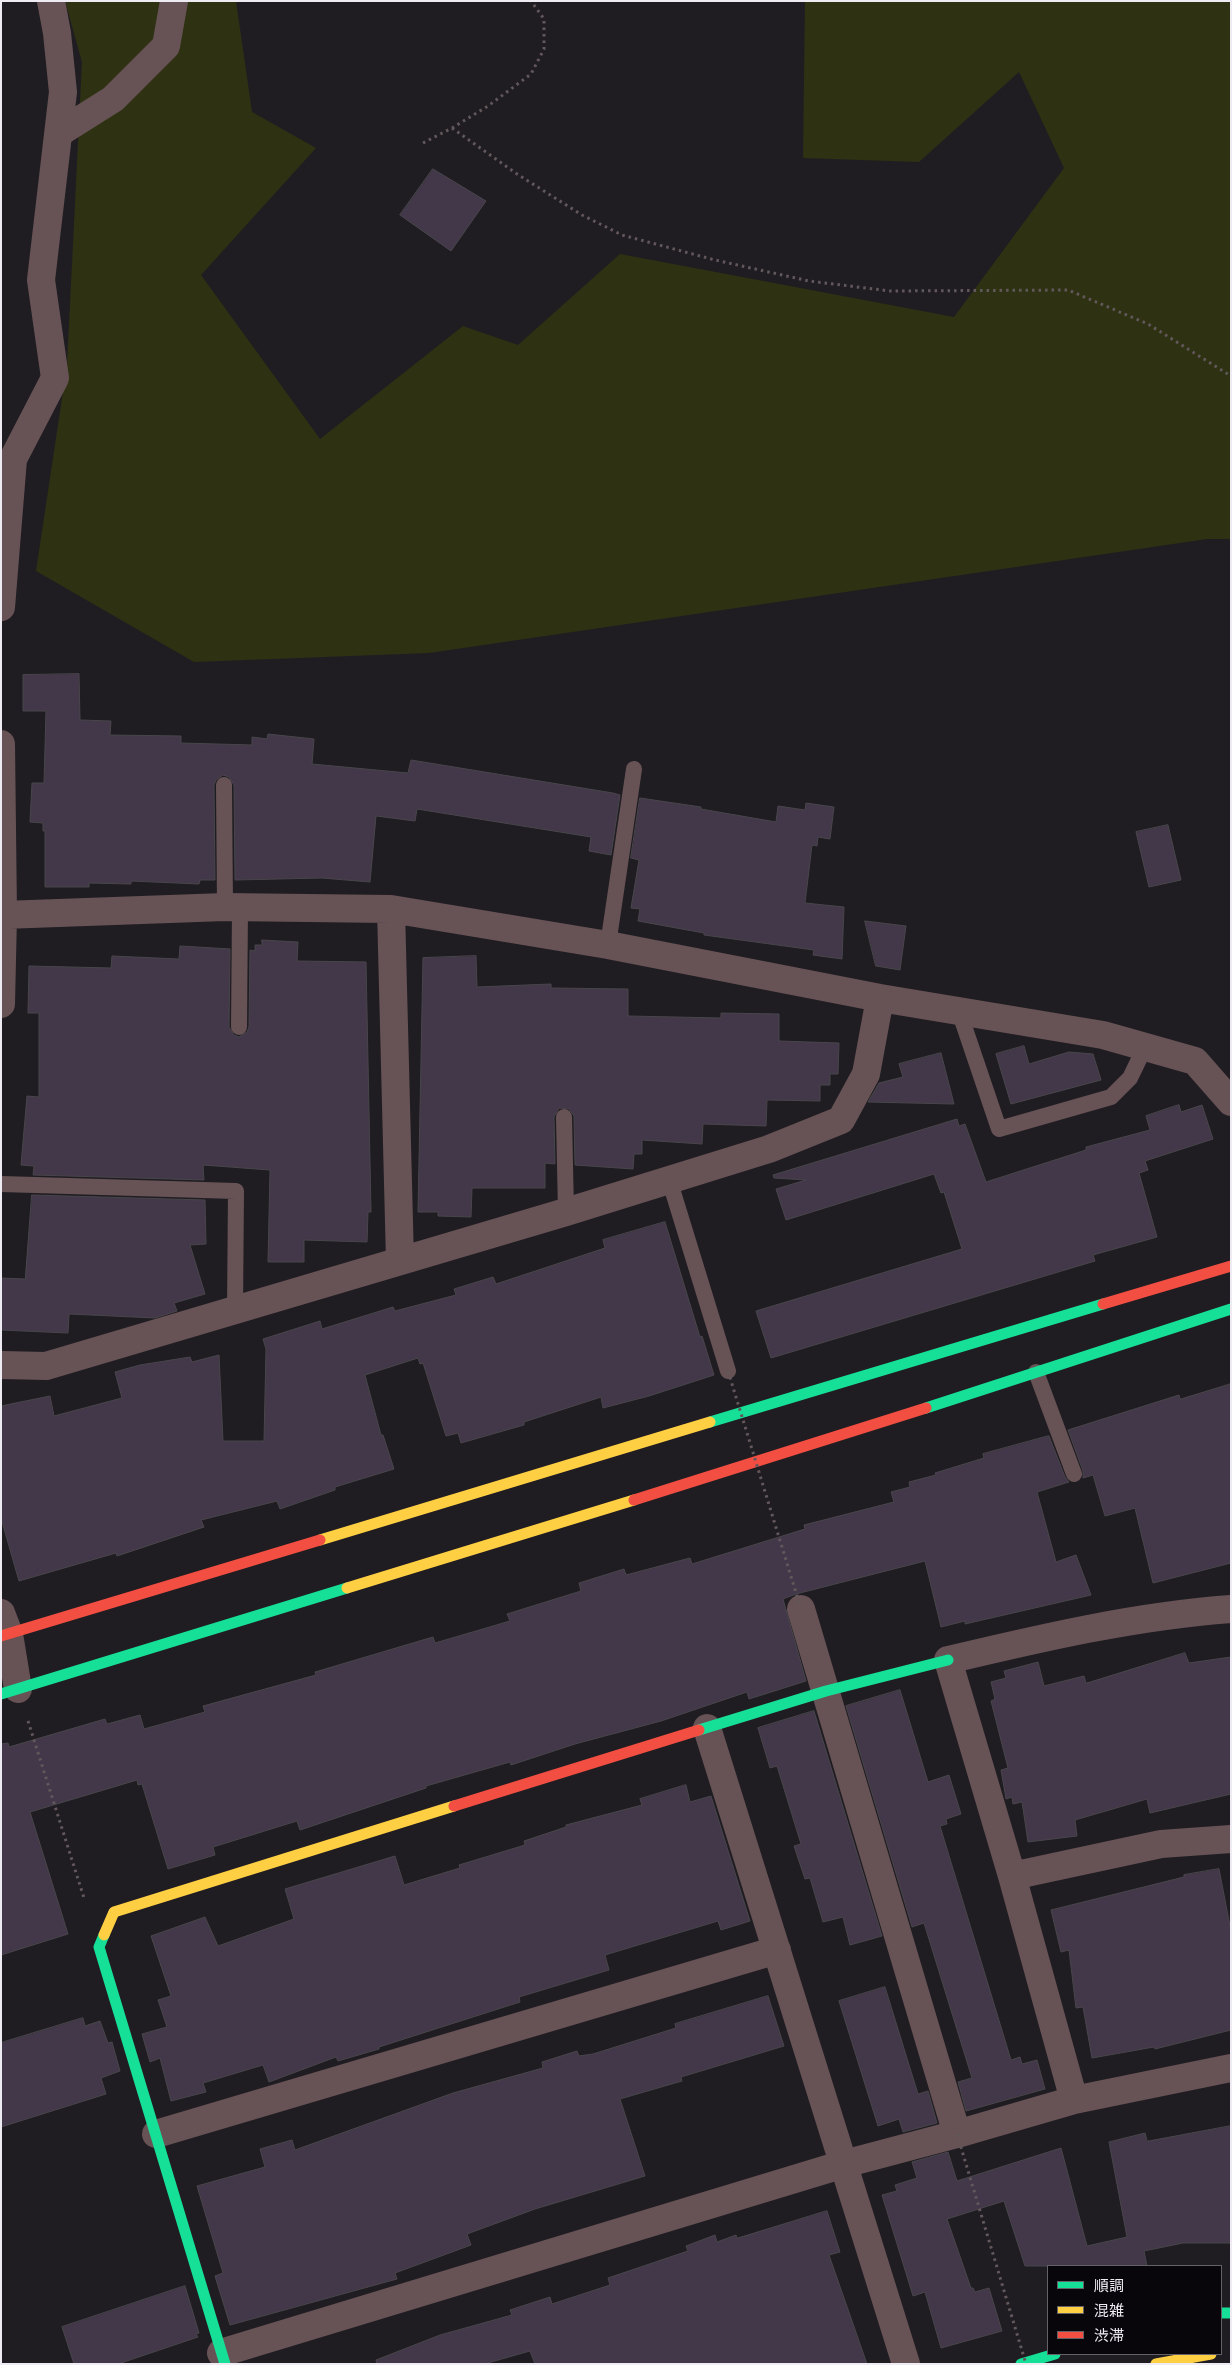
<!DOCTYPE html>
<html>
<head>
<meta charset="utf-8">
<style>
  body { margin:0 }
  #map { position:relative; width:1232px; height:2365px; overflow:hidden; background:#201d22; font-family:"Fira Sans","Noto Sans JP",sans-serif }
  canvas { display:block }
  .frame { position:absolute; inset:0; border:2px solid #efebf3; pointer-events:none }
  .legend { position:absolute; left:1047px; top:2265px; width:175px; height:90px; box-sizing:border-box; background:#08060a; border:1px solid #646267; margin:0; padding:6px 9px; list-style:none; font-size:15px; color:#efebf3 }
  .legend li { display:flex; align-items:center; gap:10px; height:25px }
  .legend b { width:25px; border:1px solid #646267 }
</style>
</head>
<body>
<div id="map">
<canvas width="1232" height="2365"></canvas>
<div class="frame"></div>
<ul class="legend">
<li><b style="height:6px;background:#16e098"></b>順調</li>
<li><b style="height:6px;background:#ffcf43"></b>混雑</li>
<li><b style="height:6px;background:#f24e42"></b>渋滞</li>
</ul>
</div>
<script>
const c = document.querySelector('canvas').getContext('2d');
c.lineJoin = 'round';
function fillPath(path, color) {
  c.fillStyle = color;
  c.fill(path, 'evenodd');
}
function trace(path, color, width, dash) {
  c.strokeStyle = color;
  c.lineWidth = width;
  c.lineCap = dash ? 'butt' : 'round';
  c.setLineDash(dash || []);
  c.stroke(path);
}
const green = new Path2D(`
  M 65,1 L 236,1 L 252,112 L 316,148 L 201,275 L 320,439 L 463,326 L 518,345 L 620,254 L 954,317 L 1064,168 L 1019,72 L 919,162 L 803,158 L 805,1 L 1231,1 L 1231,539 L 1207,539 L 429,653 L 194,662 L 36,571 L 67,365 L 82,62 Z`);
const building = new Path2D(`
  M 433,169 L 486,201 L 451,251 L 400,215 Z
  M 79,674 L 80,720 L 111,721 L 110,735 L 181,736 L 181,743 L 252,745 L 252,737 L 267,739 L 268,734 L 314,739 L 312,764 L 408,773 L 411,760 L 613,793 L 620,795 L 611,855 L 589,851 L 591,837 L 417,809 L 415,821 L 376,816 L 370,882 L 322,878 L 235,880 L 234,785 L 229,777 L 223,775 L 216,780 L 214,785 L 215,880 L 200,880 L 199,884 L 131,881 L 131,884 L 89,883 L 89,887 L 45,887 L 45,831 L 43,831 L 43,823 L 30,822 L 32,783 L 44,783 L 46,711 L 23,711 L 23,675 Z
  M 640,798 L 701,807 L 701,809 L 776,822 L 778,806 L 805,810 L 806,803 L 834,807 L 830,839 L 818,837 L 817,846 L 812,845 L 805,903 L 844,907 L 842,959 L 813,955 L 814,950 L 704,935 L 704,933 L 638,921 L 640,909 L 631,908 L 639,860 L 631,858 Z
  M 1168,825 L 1181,880 L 1149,887 L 1136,832 Z
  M 865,921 L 906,926 L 900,970 L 876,966 Z
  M 262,940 L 298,942 L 297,961 L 366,962 L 371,1212 L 368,1212 L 367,1242 L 304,1240 L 304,1262 L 268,1262 L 270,1170 L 203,1165 L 204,1180 L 33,1175 L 34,1166 L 21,1165 L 27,1096 L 39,1097 L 39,1013 L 28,1013 L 29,966 L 111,968 L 112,956 L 179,959 L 180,946 L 230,949 L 229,1027 L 234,1035 L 239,1037 L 247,1032 L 249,1027 L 250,950 L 255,951 L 255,945 L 262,945 Z
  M 476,956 L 477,987 L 551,984 L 551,988 L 628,989 L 628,1016 L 721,1018 L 721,1013 L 779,1014 L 779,1041 L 839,1043 L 838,1074 L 830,1074 L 830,1085 L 820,1085 L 820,1101 L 767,1100 L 766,1126 L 703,1124 L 702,1144 L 642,1140 L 642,1154 L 634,1154 L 633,1169 L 575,1165 L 574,1116 L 569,1109 L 559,1108 L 554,1117 L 555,1164 L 545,1163 L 545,1188 L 472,1188 L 471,1217 L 438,1216 L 438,1212 L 418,1212 L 423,958 Z
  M 1024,1046 L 1029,1064 L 1069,1052 L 1093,1054 L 1101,1080 L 1011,1104 L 996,1054 Z
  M 941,1053 L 954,1104 L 868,1102 L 879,1083 L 903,1077 L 899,1064 Z
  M 1179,1105 L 1181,1112 L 1202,1105 L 1213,1139 L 1145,1161 L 1148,1170 L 1139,1173 L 1157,1237 L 1093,1255 L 1095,1261 L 771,1358 L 756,1311 L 962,1249 L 944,1192 L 941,1193 L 934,1174 L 786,1220 L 776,1189 L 806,1180 L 774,1178 L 773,1175 L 957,1119 L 959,1126 L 965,1124 L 986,1182 L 1086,1150 L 1086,1147 L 1150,1130 L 1146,1116 Z
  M 32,1195 L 205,1200 L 206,1244 L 190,1245 L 205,1294 L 174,1303 L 177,1311 L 155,1318 L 69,1314 L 68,1333 L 1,1330 L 1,1278 L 25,1279 Z
  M 665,1222 L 700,1337 L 702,1336 L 714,1375 L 649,1396 L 603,1408 L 601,1397 L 524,1422 L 524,1425 L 461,1443 L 458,1433 L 446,1436 L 423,1363 L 420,1364 L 418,1358 L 365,1375 L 381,1435 L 383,1435 L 394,1469 L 335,1487 L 335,1490 L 280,1509 L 277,1501 L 201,1520 L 204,1527 L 117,1556 L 116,1553 L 19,1581 L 1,1518 L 1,1406 L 50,1396 L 54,1416 L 122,1398 L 115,1372 L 140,1365 L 190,1357 L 192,1362 L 219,1355 L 223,1441 L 264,1441 L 266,1349 L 263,1339 L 320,1321 L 322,1329 L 393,1307 L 395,1311 L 456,1295 L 454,1289 L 493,1277 L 496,1284 L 605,1248 L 603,1240 Z
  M 1231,1384 L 1231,1563 L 1153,1583 L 1135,1508 L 1105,1516 L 1093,1475 L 1083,1478 L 1083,1471 L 1068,1430 L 1179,1395 L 1180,1399 Z
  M 1049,1436 L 1065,1477 L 1069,1482 L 1037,1492 L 1056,1562 L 1076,1555 L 1091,1595 L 965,1624 L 965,1621 L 941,1627 L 925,1561 L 796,1594 L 783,1599 L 806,1681 L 749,1699 L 747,1692 L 661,1721 L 575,1744 L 511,1765 L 510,1762 L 426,1786 L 426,1788 L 300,1830 L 297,1821 L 213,1847 L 215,1855 L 168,1869 L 142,1784 L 138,1785 L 137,1780 L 30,1812 L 68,1934 L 1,1955 L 1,1744 L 8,1743 L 9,1747 L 105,1719 L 107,1724 L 140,1715 L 144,1729 L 205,1712 L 203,1706 L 316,1675 L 315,1672 L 433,1637 L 435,1643 L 510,1621 L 507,1614 L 581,1591 L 579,1583 L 624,1569 L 626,1575 L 690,1558 L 692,1564 L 805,1529 L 804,1525 L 894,1502 L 891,1492 L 910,1487 L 909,1482 L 936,1475 L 935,1473 L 984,1458 L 983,1454 Z
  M 1185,1653 L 1189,1663 L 1231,1657 L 1231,1794 L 1150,1813 L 1147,1799 L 1075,1820 L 1077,1836 L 1028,1842 L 1022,1802 L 1013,1804 L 1012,1797 L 1006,1799 L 1001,1770 L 1008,1768 L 991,1701 L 995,1699 L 991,1682 L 1006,1678 L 1004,1671 L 1038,1662 L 1044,1686 L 1084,1676 L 1086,1683 Z
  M 900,1690 L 928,1782 L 949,1775 L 961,1814 L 946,1819 L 947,1824 L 940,1826 L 1011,2060 L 1020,2057 L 1022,2064 L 1037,2060 L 1045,2089 L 966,2111 L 958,2082 L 972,2078 L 924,1923 L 912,1927 L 846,1706 Z
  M 814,1711 L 882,1936 L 850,1945 L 843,1917 L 823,1922 L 810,1878 L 805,1879 L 794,1846 L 801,1844 L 777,1766 L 770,1768 L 758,1728 Z
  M 686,1785 L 690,1802 L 711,1796 L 750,1921 L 721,1930 L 718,1921 L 605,1955 L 609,1970 L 519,1997 L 520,2002 L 379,2047 L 379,2049 L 338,2061 L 336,2057 L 269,2082 L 263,2065 L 203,2083 L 206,2092 L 171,2101 L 160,2058 L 150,2062 L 142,2034 L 167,2027 L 158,2000 L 171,1996 L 151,1936 L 205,1917 L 218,1946 L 294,1919 L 285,1889 L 395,1856 L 404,1885 L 460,1868 L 459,1865 L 525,1845 L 524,1841 L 566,1827 L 566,1825 L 642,1805 L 640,1799 Z
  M 1219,1869 L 1231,1931 L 1231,2030 L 1155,2049 L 1154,2047 L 1092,2058 L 1083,2007 L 1076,2008 L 1069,1950 L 1061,1952 L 1051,1910 L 1184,1877 L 1184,1875 Z
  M 885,1987 L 918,2094 L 928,2091 L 937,2123 L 903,2132 L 899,2119 L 878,2126 L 839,2001 Z
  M 768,1996 L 784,2046 L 681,2077 L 682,2081 L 620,2099 L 645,2176 L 535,2209 L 467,2234 L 471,2245 L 395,2273 L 397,2279 L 230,2325 L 215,2276 L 223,2273 L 197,2186 L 265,2167 L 260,2149 L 292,2140 L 295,2150 L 453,2093 L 543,2068 L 542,2062 L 577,2051 L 579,2056 L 593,2054 L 676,2028 L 675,2024 Z
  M 83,2018 L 85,2026 L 100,2021 L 108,2043 L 112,2042 L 120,2071 L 101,2078 L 106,2094 L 1,2127 L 1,2043 Z
  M 1231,2126 L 1231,2243 L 1183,2243 L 1144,2251 L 1147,2266 L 1025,2266 L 1004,2201 L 947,2219 L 971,2288 L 973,2288 L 975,2292 L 989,2288 L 1002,2331 L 941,2348 L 925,2292 L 913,2296 L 882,2195 L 897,2191 L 895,2185 L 917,2178 L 912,2162 L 948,2152 L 957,2181 L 1061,2148 L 1087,2246 L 1127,2237 L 1109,2142 L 1145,2133 L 1147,2141 Z
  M 827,2211 L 840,2252 L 829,2255 L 867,2364 L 535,2364 L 530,2351 L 484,2364 L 377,2364 L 376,2360 L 440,2335 L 512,2315 L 510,2310 L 550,2297 L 552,2304 L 610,2285 L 608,2278 L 688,2251 L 686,2246 L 715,2235 L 717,2242 L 736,2235 L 737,2238 Z
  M 185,2286 L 199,2333 L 196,2334 L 198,2337 L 118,2364 L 74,2364 L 62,2327 Z`);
const path = new Path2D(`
  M 452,128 L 517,174 L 582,215 L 622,235 L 715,260 L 809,281 L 890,291 L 1068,290 L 1148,324 L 1231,376
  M 423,143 L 452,128 L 488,106 L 531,74 L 544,49 L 544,19 L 531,1
  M 28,1721 L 84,1898`);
const lane = new Path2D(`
  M 224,785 L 225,907
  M 608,945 L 634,769
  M 959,1011 L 999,1129 L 1111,1097 L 1130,1078 L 1145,1047
  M 239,1027 L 240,908
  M 564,1117 L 566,1212
  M 669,1179 L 728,1371
  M 1,1184 L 236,1191 L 235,1310
  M 1036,1372 L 1074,1474`);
const street = new Path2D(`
  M 59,133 L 113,99 L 166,46 L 174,1
  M 1,607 L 13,459 L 55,378 L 41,280 L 63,92 L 57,33 L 51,1
  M 1,744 L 3,915 L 1,1004
  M 391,909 L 400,1261
  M 3,915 L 225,907 L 391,909 L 608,945 L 880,998 L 1103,1035 L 1195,1061 L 1231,1102
  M 1,1365 L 46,1366 L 566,1212 L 769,1149 L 841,1120 L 866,1074 L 880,998
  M 801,1609 L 957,2134
  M 1,1613 L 9,1634 L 18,1689
  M 707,1728 L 906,2364
  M 1012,1876 L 1161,1844 L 1231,1839
  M 1074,2100 L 1012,1876 L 948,1660 C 1041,1638 1135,1616 1231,1609
  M 156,2134 L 777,1950
  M 221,2353 L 844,2164 L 957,2134 L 1074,2100 L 1231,2068`);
const fast = new Path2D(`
  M 926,1408 L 1231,1309
  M 710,1422 L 1103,1304
  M 1,1694 L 347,1588
  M 699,1730 L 826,1691 L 948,1660
  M 104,1935 L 99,1947 L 225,2364
  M 1221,2313 L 1231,2313
  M 1021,2364 L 1055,2354`);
const slow = new Path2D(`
  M 320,1540 L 710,1422
  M 347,1588 L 634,1500
  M 104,1935 L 114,1912 L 454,1806
  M 1156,2364 L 1211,2354`);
const jam = new Path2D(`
  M 1103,1304 L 1231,1266
  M 634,1500 L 926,1408
  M 1,1636 L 320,1540
  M 454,1806 L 699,1730`);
const pathBridge = new Path2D(`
  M 728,1371 L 801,1609
  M 957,2134 L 1026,2364`);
fillPath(green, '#2e3212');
fillPath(building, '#423849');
trace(building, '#49464b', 1);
trace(path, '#62585b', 3, [2.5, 4]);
trace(lane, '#675356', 16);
trace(street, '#675356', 28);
trace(fast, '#16e098', 11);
trace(slow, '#ffcf43', 11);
trace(jam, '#f24e42', 11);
trace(pathBridge, '#62585b', 3, [2.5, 4]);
</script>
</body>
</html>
